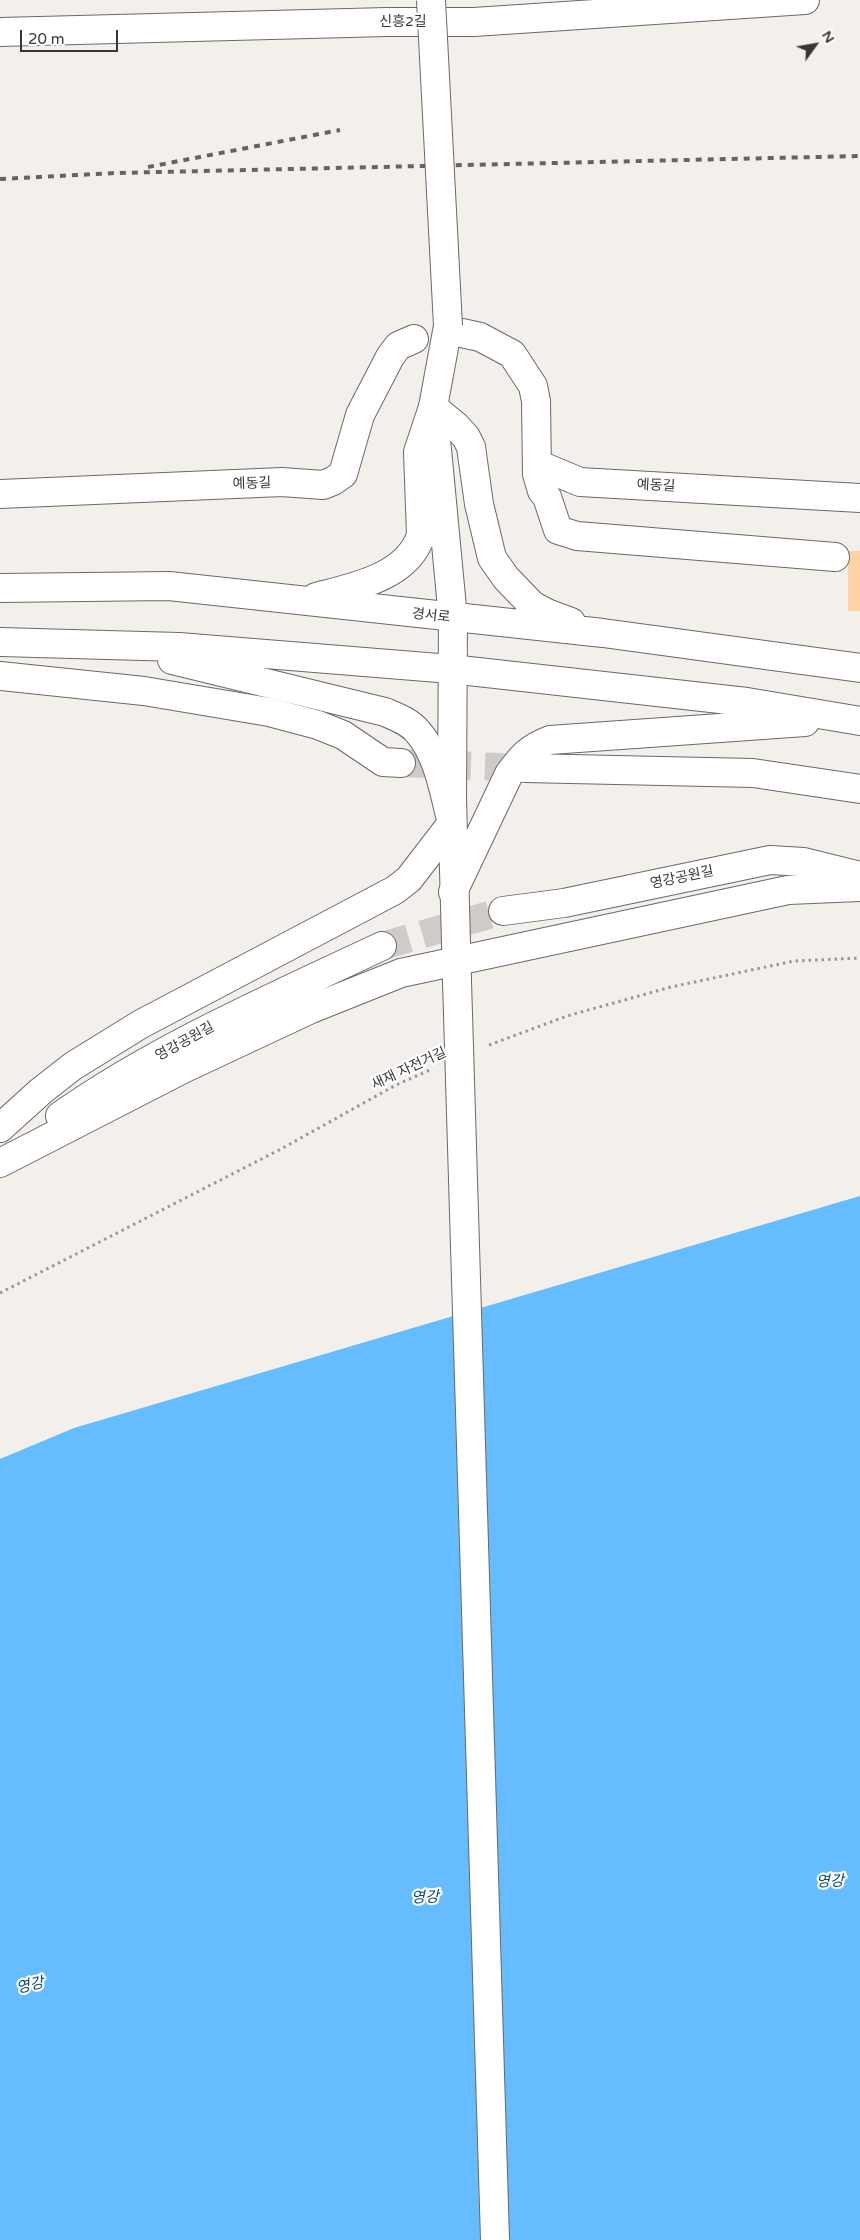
<!DOCTYPE html>
<html>
<head>
<meta charset="utf-8">
<style>
  body { margin:0 }
  #map { position:relative; width:860px; height:2240px; overflow:hidden; background:#f3f0ec; font-family:"Varela Round",sans-serif }
  canvas { display:block }
  .north { position:absolute; left:790px; top:20px; width:50px; height:50px; -webkit-text-stroke:4px #fff; paint-order:stroke; rotate:58deg; font-size:14px; font-weight:700; line-height:20px; text-align:center; color:#393736 }
  .north::after { content:''; display:block; margin:auto; width:18px; height:22px; background:#393736; clip-path:polygon(50% 0,100% 100%,50% 72%,0 100%) }
  .scale { position:absolute; left:20px; top:30px; width:98px; height:22px; box-sizing:border-box; border:2px solid #393736; border-top:0; padding-left:6px; font-size:15px; line-height:18px; white-space:nowrap; color:#393736; -webkit-text-stroke:4px #fff; paint-order:stroke }
</style>
</head>
<body>
<div id="map">
<canvas width="860" height="2240"></canvas>
<div class="north">N</div>
<div class="scale">20 m</div>
</div>
<script>
const c = document.querySelector('canvas').getContext('2d');
c.lineJoin = 'round';
function fillPath(path, color) {
  c.fillStyle = color;
  c.fill(path, 'evenodd');
}
function trace(path, color, width, dash) {
  c.strokeStyle = color;
  c.lineWidth = width;
  c.lineCap = dash ? 'butt' : 'round';
  c.setLineDash(dash || []);
  c.stroke(path);
}
function label(font, color, halo, rows, align = 'center') {
  c.font = font + ' "Varela Round","Noto Sans KR",sans-serif';
  c.lineWidth = 4.5;
  c.setLineDash([]);
  c.textBaseline = 'middle';
  c.strokeStyle = halo;
  c.fillStyle = color;
  for (const [text, x, y, turn = 0] of rows) {
    c.save();
    c.translate(x, y);
    c.rotate((+turn || 0) * Math.PI / 180);
    c.textAlign = isNaN(turn) ? turn : align;
    if (halo) c.strokeText(text, 0, 0);
    c.fillText(text, 0, 0);
    c.restore();
  }
}
const water = new Path2D(`
  M 860,1196 L 860,2240 L 0,2240 L 0,1459 L 74,1428 Z`);
const building = new Path2D(`
  M 848,551 L 860,551 L 860,611 L 848,611 Z`);
const minorTunnel = new Path2D(`
  M 401,763 L 525,768
  M 382,946 L 503,911`);
const path = new Path2D(`
  M 489,1045 L 567,1016 L 671,987 L 794,961 L 860,958
  M 0,1293 L 281,1149 L 396,1085 L 430,1070`);
const minor = new Path2D(`
  M 0,32 L 387,22 L 474,22 L 805,0
  M 448,326 L 433,407 L 453,618 L 452,798 L 457,979
  M 462,333 L 480,337 L 512,354 L 533,386 L 536,401 L 537,474 L 542,491 L 547,497 L 558,530 L 577,536 L 835,557
  M 537,464 L 580,482 L 860,498
  M 0,494 L 282,482 L 323,485 L 333,481 L 343,474 L 360,415 L 390,357 L 398,346 L 414,339
  M 0,676 L 144,691 L 269,712 L 318,725 L 343,735 L 383,762 L 401,763
  M 525,768 L 753,773 L 860,789
  M 503,911 L 564,903 L 770,860 L 804,862 L 860,876
  M 60,1116 C 158,1047 274,997 382,946
  M 0,1128 L 41,1091 L 73,1066 L 141,1024 L 395,890 L 409,879 L 452,823
  M 0,1163 L 183,1069 L 311,1009 L 401,973 L 788,890 L 860,887`);
const major = new Path2D(`
  M 0,588 L 169,586 L 603,633 L 860,668
  M 316,597 C 354,587 408,577 421,535 L 418,452 L 433,407 L 456,426 L 466,437 L 471,447 L 479,504 L 492,558 L 506,578 L 532,605 L 547,613 L 571,622
  M 0,642 L 179,647 L 451,669 L 747,702 L 860,721
  M 172,660 L 385,712 C 397,717 410,722 418,732 C 439,756 444,794 452,823
  M 453,892 L 509,774 C 522,756 529,748 550,740 L 805,722`);
const rail = new Path2D(`
  M 148,167 L 340,130
  M 0,179 L 116,173 L 860,156`);
const minorBridge = new Path2D(`
  M 431,0 L 448,326
  M 457,981 L 495,2240`);
const streetNames = [
  ["신흥2길",403,22],
  ["예동길",252,484,-2],
  ["예동길",656,486,3],
  ["경서로",431,616,6],
  ["영강공원길",682,878,-12],
  ["영강공원길",185,1042,-29],
  ["새재 자전거길",409,1069,-25]
];
const waterNames = [
  ["영강",830,1882,-2],
  ["영강",425,1898,-2],
  ["영강",30,1986,-13]
];
fillPath(water, '#65bcff');
fillPath(building, '#ffd3a6');
trace(minorTunnel, '#cecbc8', 28, [28, 14]);
trace(minor, '#6c6865', 30);
trace(major, '#6c6865', 30);
trace(path, '#9a9795', 3, [2.5, 4]);
trace(minor, '#fff', 28);
trace(major, '#fff', 28);
trace(rail, '#666462', 4, [6, 6]);
trace(minorBridge, '#6c6865', 30, []);
trace(minorBridge, '#fff', 28);
label('14px', '#393736', '#fff', streetNames);
label('italic 15px', '#024974', '#fff', waterNames);
</script>
</body>
</html>
